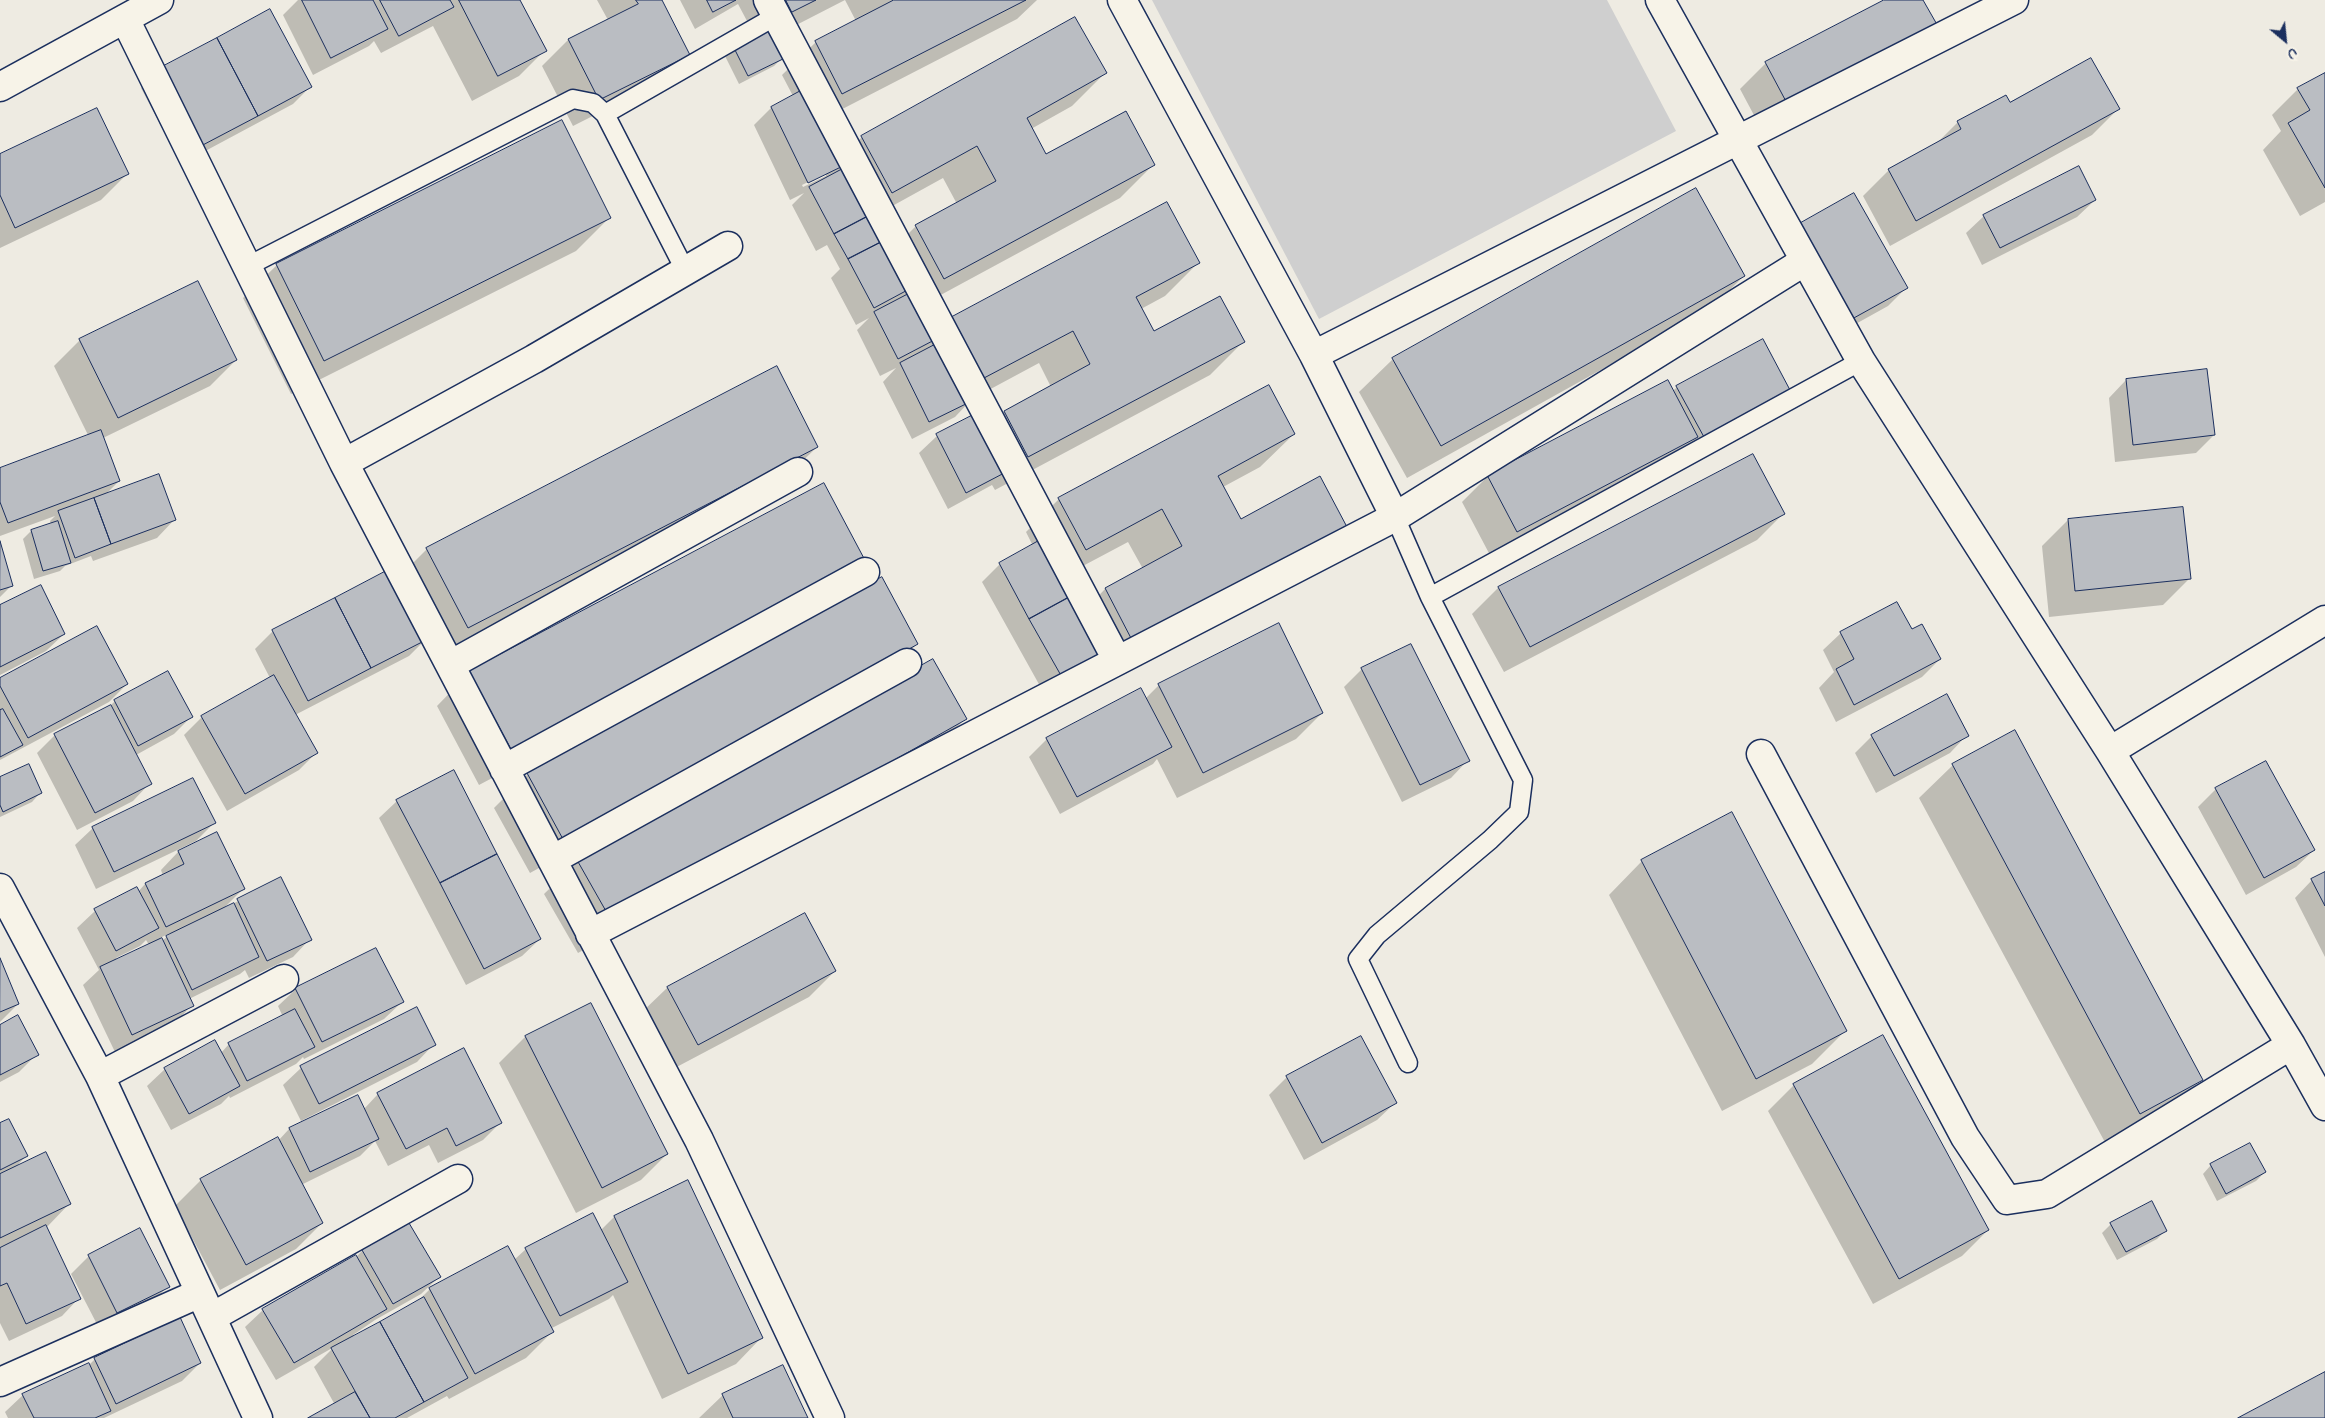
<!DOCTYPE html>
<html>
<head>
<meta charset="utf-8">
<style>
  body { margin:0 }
  #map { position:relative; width:2325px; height:1418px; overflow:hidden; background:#eeebe2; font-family:Mynerve,sans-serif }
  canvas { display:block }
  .north { position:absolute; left:2260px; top:15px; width:50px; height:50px; -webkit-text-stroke:4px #f7f3e8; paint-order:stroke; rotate:152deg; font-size:14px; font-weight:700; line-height:20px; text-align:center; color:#1b2f5e }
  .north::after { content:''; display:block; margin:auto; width:18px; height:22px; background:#1b2f5e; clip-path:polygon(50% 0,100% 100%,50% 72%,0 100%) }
</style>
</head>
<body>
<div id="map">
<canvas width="2325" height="1418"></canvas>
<div class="north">U</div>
</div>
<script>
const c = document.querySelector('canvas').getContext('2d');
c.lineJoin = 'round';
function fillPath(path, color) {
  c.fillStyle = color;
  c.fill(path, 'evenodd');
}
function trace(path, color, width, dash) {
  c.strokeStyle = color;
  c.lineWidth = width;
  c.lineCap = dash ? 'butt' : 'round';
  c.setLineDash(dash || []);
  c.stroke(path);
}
const green = new Path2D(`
  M 1152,0 L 1607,0 L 1676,131 L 1319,319 Z`);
const shadow = new Path2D(`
  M 298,0 L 519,0 L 545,50 L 519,76 L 472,101 L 433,26 L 381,53 L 374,41 L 369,46 L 313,75 L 283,15 Z
  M 597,0 L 661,0 L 688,55 L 662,81 L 573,126 L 542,66 L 568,40 L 608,20 Z
  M 680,0 L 1037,0 L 1017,19 L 823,119 L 842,157 L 862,137 L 1105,73 L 1072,106 L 1031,129 L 1046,156 L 1154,164 L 1120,198 L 924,304 L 939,332 L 953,318 L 1198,263 L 1165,296 L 1141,309 L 1153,332 L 1243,342 L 1210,375 L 995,490 L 992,485 L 948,509 L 919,453 L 937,436 L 986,430 L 1004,412 L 1051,387 L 1039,363 L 972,399 L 955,417 L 912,439 L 883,382 L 896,368 L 880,376 L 857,330 L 869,318 L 856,325 L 831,278 L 840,269 L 827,245 L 816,251 L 792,205 L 804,193 L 790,200 L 754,125 L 771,108 L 793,96 L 782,75 L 816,42 L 856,21 L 845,0 L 773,37 L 783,57 L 774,66 L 739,84 L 725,56 L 734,47 L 755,36 L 738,4 L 695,29 ZM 826,173 L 826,176 L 803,187 L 802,185 ZM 943,178 L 957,204 L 916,226 L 894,248 L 876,215 Z
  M 1886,0 L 1922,0 L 1763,132 L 1740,89 L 1766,63 Z
  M 159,70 L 310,87 L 293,104 L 181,164 L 141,88 Z
  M 2325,74 L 2325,202 L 2300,216 L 2263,150 L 2281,131 L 2272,115 L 2298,89 Z
  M 2009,104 L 2118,109 L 2092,135 L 1890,246 L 1863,196 L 1889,170 L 1937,143 L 1958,122 Z
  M 0,155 L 127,174 L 101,200 L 0,248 Z
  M 2095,200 L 2077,217 L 1982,265 L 1966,233 L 1984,216 Z
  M 609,218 L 576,251 L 291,394 L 243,298 L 277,265 Z
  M 1800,225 L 1906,288 L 1888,306 L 1834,336 Z
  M 1744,276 L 1710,309 L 1407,478 L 1359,392 L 1393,359 Z
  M 80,340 L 236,360 L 210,386 L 103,438 L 119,481 L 104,496 L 174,520 L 157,538 L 93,561 L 91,556 L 65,566 L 60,571 L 34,579 L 23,539 L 31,531 L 51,525 L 50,521 L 55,516 L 0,536 L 0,470 L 89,437 L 54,366 Z
  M 2126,380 L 2214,435 L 2196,453 L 2115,462 L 2109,398 Z
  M 1677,387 L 1788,390 L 1491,557 L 1462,502 L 1488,476 L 1673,391 Z
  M 1294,434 L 1260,467 L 1223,487 L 1240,521 L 1346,527 L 1045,695 L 982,582 L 1000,564 L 1033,546 L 1026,532 L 1059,499 ZM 1128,542 L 1143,569 L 1105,589 L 1084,611 L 1064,576 Z
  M 817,447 L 783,480 L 434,660 L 424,641 L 409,656 L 295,715 L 316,753 L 299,770 L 227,811 L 184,735 L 202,717 L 270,678 L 255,649 L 273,631 L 391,570 L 396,580 L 427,549 Z
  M 1753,455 L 1783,514 L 1757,540 L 1504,672 L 1472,614 L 1498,588 Z
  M 2068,520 L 2189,579 L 2163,605 L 2049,617 L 2042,546 Z
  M 0,546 L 11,586 L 0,597 Z
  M 882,579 L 917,644 L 884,677 L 530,873 L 494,808 L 528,774 Z
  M 832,598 L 479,785 L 437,706 L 470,672 Z
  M 0,606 L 64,634 L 46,651 L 0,675 Z
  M 1911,631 L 1940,659 L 1922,677 L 1836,722 L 1819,688 L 1834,672 L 1823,650 L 1841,633 Z
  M 1362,669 L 1468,760 L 1451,778 L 1402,802 L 1344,687 Z
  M 0,680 L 127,684 L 109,702 L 0,760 Z
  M 1159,685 L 1322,713 L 1296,739 L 1177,798 L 1157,759 L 1153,764 L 1060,814 L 1029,757 L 1047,739 L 1145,699 Z
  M 115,701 L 191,717 L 174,734 L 136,755 L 150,783 L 133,801 L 77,830 L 37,753 L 55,735 L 108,708 Z
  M 965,719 L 932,752 L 578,953 L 544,894 L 578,861 Z
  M 1967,735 L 1950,753 L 1876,793 L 1855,753 L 1872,736 Z
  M 1953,765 L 2202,1079 L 2168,1113 L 2107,1146 L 1919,798 Z
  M 0,779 L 40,793 L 32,802 L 0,817 Z
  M 2216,789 L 2314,850 L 2296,867 L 2246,895 L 2198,807 Z
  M 397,801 L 540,939 L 522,956 L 466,985 L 379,818 Z
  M 214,823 L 196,841 L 96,889 L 75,845 L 93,828 Z
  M 216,834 L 243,889 L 223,909 L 280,879 L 310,939 L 293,957 L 249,978 L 245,970 L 240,974 L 189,999 L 192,1005 L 175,1023 L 115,1052 L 83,985 L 99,970 L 77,928 L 95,911 L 136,888 L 138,892 L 145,884 L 163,876 L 161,870 L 178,852 ZM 170,933 L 170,934 L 162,941 L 160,938 ZM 146,940 L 149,945 L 117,960 L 116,958 L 140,946 Z
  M 1642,861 L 1845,1031 L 1812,1064 L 1722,1111 L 1609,895 Z
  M 2325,874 L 2325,957 L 2295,898 L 2312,880 Z
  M 805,914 L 835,971 L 809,997 L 671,1070 L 641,1013 L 667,988 Z
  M 0,962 L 18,1004 L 0,1022 Z
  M 296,989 L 402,1002 L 384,1019 L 304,1059 L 303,1057 L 296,1064 L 230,1098 L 229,1096 L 221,1104 L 171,1130 L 147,1086 L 165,1069 L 221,1053 L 229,1044 L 283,1017 L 278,1006 Z
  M 590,1004 L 667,1154 L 641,1180 L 576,1213 L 499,1063 L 525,1037 Z
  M 416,1009 L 434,1044 L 417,1062 L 301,1121 L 283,1085 L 301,1068 Z
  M 0,1026 L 37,1054 L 19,1072 L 0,1082 Z
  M 464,1050 L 501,1122 L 483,1140 L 438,1163 L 429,1145 L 388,1166 L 375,1141 L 360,1156 L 301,1185 L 322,1223 L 296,1249 L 220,1290 L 175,1206 L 201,1180 L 278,1141 L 289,1129 L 358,1096 L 364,1109 L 378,1094 Z
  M 1287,1077 L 1395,1103 L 1377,1120 L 1304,1160 L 1269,1095 Z
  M 1794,1085 L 1988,1230 L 1962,1256 L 1873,1304 L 1768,1111 Z
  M 0,1125 L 26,1156 L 14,1169 L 69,1204 L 46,1228 L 79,1298 L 62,1316 L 9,1341 L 0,1323 Z
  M 2211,1165 L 2265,1172 L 2256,1181 L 2217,1201 L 2203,1174 Z
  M 687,1182 L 761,1338 L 736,1364 L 662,1399 L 613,1295 L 609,1299 L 550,1329 L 552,1332 L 526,1358 L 449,1399 L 447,1396 L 407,1418 L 311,1418 L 335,1405 L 314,1367 L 334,1347 L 276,1380 L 245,1327 L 263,1310 L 356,1257 L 362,1251 L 408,1224 L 439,1277 L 421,1294 L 375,1320 L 353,1335 L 354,1337 L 416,1303 L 430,1289 L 514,1260 L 526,1249 L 600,1231 L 614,1217 Z
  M 2111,1224 L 2166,1230 L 2157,1239 L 2117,1260 L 2102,1233 Z
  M 89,1256 L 168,1286 L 151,1304 L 100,1330 L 71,1274 Z
  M 95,1359 L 200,1363 L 182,1381 L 104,1418 L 8,1418 L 5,1412 L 23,1395 L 90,1364 Z
  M 723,1395 L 807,1418 L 699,1418 Z`);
const building = new Path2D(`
  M 302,0 L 373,0 L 388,29 L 331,58 Z
  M 380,0 L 450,0 L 454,7 L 399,36 Z
  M 459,0 L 520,0 L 547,51 L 498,76 Z
  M 636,0 L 662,0 L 690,55 L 599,100 L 568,39 L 638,4 Z
  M 707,0 L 736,0 L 713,12 Z
  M 786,0 L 816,0 L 792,12 Z
  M 894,0 L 1026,0 L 842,94 L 815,41 Z
  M 1884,0 L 1923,0 L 1939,28 L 1789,107 L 1765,62 Z
  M 270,9 L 312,87 L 258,116 L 217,38 Z
  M 1075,17 L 1107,73 L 1027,118 L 1046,154 L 1126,111 L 1155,165 L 944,279 L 915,225 L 996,181 L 977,146 L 892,193 L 861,136 Z
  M 769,27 L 785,58 L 748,76 L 733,46 Z
  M 217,38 L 258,116 L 199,147 L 158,69 Z
  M 2091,58 L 2120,109 L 1916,221 L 1888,169 L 1961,129 L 1957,121 L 2006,95 L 2010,102 Z
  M 2325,73 L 2325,188 L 2288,123 L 2310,110 L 2297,88 Z
  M 808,87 L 847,164 L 808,183 L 771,107 Z
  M 97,108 L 129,174 L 15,228 L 0,195 L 0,154 Z
  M 562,120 L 611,218 L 324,361 L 276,264 Z
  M 850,165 L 876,212 L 834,234 L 809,187 Z
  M 2079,166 L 2096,200 L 2000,248 L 1983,215 Z
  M 1696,188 L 1745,276 L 1441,446 L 1392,358 Z
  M 1854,193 L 1908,288 L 1852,319 L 1799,224 Z
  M 1167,202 L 1200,263 L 1136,297 L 1154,331 L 1220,296 L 1245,342 L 1028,457 L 1004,411 L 1090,364 L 1073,331 L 984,378 L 952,317 Z
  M 876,212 L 889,238 L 848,259 L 834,234 Z
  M 889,238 L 915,286 L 874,308 L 848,259 Z
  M 198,281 L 237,360 L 118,418 L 79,339 Z
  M 918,289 L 942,336 L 898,359 L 874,312 Z
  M 1763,339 L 1790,390 L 1704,437 L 1676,386 Z
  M 944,340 L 974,400 L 929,422 L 900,363 Z
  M 777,366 L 818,447 L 468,628 L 426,548 Z
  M 2207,369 L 2215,435 L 2133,445 L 2126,379 Z
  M 1668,380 L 1698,437 L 1517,532 L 1487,475 Z
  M 1269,385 L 1295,434 L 1218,476 L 1241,519 L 1320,476 L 1347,527 L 1133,642 L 1105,588 L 1182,546 L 1162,509 L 1086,550 L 1058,498 Z
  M 979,412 L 1008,471 L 966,493 L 936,434 Z
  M 101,430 L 120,481 L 8,523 L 0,502 L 0,468 Z
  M 1753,454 L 1785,514 L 1530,647 L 1498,587 Z
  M 159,474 L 176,520 L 111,544 L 94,498 Z
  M 824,483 L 867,564 L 513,753 L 469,671 Z
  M 94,498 L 111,544 L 75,558 L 58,511 Z
  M 2183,507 L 2191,579 L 2075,591 L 2068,519 Z
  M 58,521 L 71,563 L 43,571 L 31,530 Z
  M 1044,538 L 1075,594 L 1029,619 L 999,563 Z
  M 0,541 L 13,586 L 0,590 Z
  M 392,568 L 428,639 L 371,668 L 335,598 Z
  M 882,577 L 918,644 L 564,841 L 527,773 Z
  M 41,585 L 65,634 L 0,667 L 0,605 Z
  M 1075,594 L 1109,653 L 1063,679 L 1029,619 Z
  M 335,598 L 371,668 L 308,701 L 272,630 Z
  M 1897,602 L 1912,629 L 1922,624 L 1941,659 L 1854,705 L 1836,669 L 1854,659 L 1840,632 Z
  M 1279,623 L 1323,713 L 1203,773 L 1158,684 Z
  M 97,626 L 128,684 L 28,738 L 0,686 L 0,678 Z
  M 1411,644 L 1470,761 L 1420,785 L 1361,668 Z
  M 933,659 L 967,719 L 611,920 L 577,860 Z
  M 168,671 L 193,717 L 138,746 L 114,700 Z
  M 274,675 L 318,753 L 245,794 L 201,716 Z
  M 1141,688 L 1172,747 L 1077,797 L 1046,738 Z
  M 1947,694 L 1969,736 L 1894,776 L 1871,735 Z
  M 111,705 L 152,784 L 95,813 L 54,734 Z
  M 3,709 L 23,745 L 0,757 L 0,710 Z
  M 2015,730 L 2203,1080 L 2140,1114 L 1952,764 Z
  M 2266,761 L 2315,850 L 2264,878 L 2215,788 Z
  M 29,764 L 42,793 L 3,812 L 0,805 L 0,777 Z
  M 454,770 L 497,854 L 440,883 L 396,800 Z
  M 193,778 L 216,823 L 114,872 L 92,827 Z
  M 1732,812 L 1847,1031 L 1756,1079 L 1641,860 Z
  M 217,832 L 245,889 L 166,927 L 145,883 L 184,864 L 178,851 Z
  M 497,854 L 541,939 L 484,969 L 440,883 Z
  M 2325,872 L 2325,906 L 2311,879 Z
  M 281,877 L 312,940 L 267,961 L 237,899 Z
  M 137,887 L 159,928 L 116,951 L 94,909 Z
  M 234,903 L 259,957 L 192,990 L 166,936 Z
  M 805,913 L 836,971 L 698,1045 L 667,987 Z
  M 162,938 L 194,1006 L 132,1035 L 100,967 Z
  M 376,948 L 404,1002 L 322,1042 L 295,988 Z
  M 0,958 L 19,1004 L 0,1012 Z
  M 591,1003 L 668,1154 L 602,1188 L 525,1036 Z
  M 417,1007 L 436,1045 L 319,1104 L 300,1066 Z
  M 295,1009 L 315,1047 L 247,1081 L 228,1043 Z
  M 18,1015 L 39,1055 L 0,1075 L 0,1025 Z
  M 1883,1035 L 1989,1230 L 1899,1279 L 1793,1084 Z
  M 1361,1036 L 1397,1103 L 1322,1143 L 1286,1076 Z
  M 215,1040 L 240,1086 L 189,1114 L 164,1068 Z
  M 464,1048 L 502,1123 L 456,1146 L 447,1128 L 406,1149 L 377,1093 Z
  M 358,1095 L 379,1139 L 310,1172 L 289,1128 Z
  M 9,1119 L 28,1156 L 0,1170 L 0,1123 Z
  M 278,1137 L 323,1223 L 246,1265 L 200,1179 Z
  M 2250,1143 L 2266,1172 L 2226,1194 L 2210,1164 Z
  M 46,1152 L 71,1204 L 0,1238 L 0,1174 Z
  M 688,1180 L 763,1338 L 688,1374 L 614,1216 Z
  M 2152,1201 L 2167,1231 L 2126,1252 L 2110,1223 Z
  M 593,1213 L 628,1282 L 560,1316 L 525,1248 Z
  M 409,1223 L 441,1277 L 393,1304 L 362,1250 Z
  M 46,1225 L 81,1299 L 26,1324 L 7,1283 L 0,1286 L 0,1248 Z
  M 140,1228 L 170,1287 L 117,1313 L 88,1255 Z
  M 508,1246 L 554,1332 L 475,1374 L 429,1288 Z
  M 356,1255 L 387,1309 L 294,1363 L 262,1309 Z
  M 424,1297 L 468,1378 L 424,1402 L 380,1322 Z
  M 180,1317 L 201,1363 L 116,1404 L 94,1358 Z
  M 380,1322 L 424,1402 L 395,1418 L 370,1418 L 331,1348 Z
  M 89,1363 L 111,1411 L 95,1418 L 34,1418 L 22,1394 Z
  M 783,1365 L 808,1418 L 733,1418 L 722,1394 Z
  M 2325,1372 L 2325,1418 L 2238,1418 Z
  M 355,1392 L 370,1418 L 308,1418 Z`);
const service = new Path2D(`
  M 605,114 L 776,16
  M 246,267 L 573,99 L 593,103 L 605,114 L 685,270
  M 1395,517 L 1430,597 L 1523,780 L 1519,812 L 1490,840 L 1377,935 L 1358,959 L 1408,1063
  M 1430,597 L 1861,361`);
const minor = new Path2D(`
  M 768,0 L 1117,660
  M 1122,0 L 1314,355 L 1395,517
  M 1660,0 L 1861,361 L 2110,751 L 2291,1045 L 2325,1106
  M 125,19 L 344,463 L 699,1140 L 830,1418
  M 0,87 L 159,0
  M 1314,355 L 2014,0
  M 344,463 L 534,359 L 728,246
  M 450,665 L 798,472
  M 2110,751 L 2325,620
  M 1761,754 L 1965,1137 L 2007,1200 L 2047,1194 L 2291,1045
  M 504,769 L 865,572
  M 552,860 L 907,663
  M 0,888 L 100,1076 L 258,1418
  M 590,934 L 1395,517 L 1805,261
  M 100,1076 L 284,979
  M 212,1317 L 458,1179
  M 0,1382 L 200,1293`);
fillPath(green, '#cfcfcf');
fillPath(shadow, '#0003');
fillPath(building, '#babdc2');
trace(building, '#1b2f5e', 1);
trace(service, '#1b2f5e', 21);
trace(minor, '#1b2f5e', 31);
trace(service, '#f7f3e8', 18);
trace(minor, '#f7f3e8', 28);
</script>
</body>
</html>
